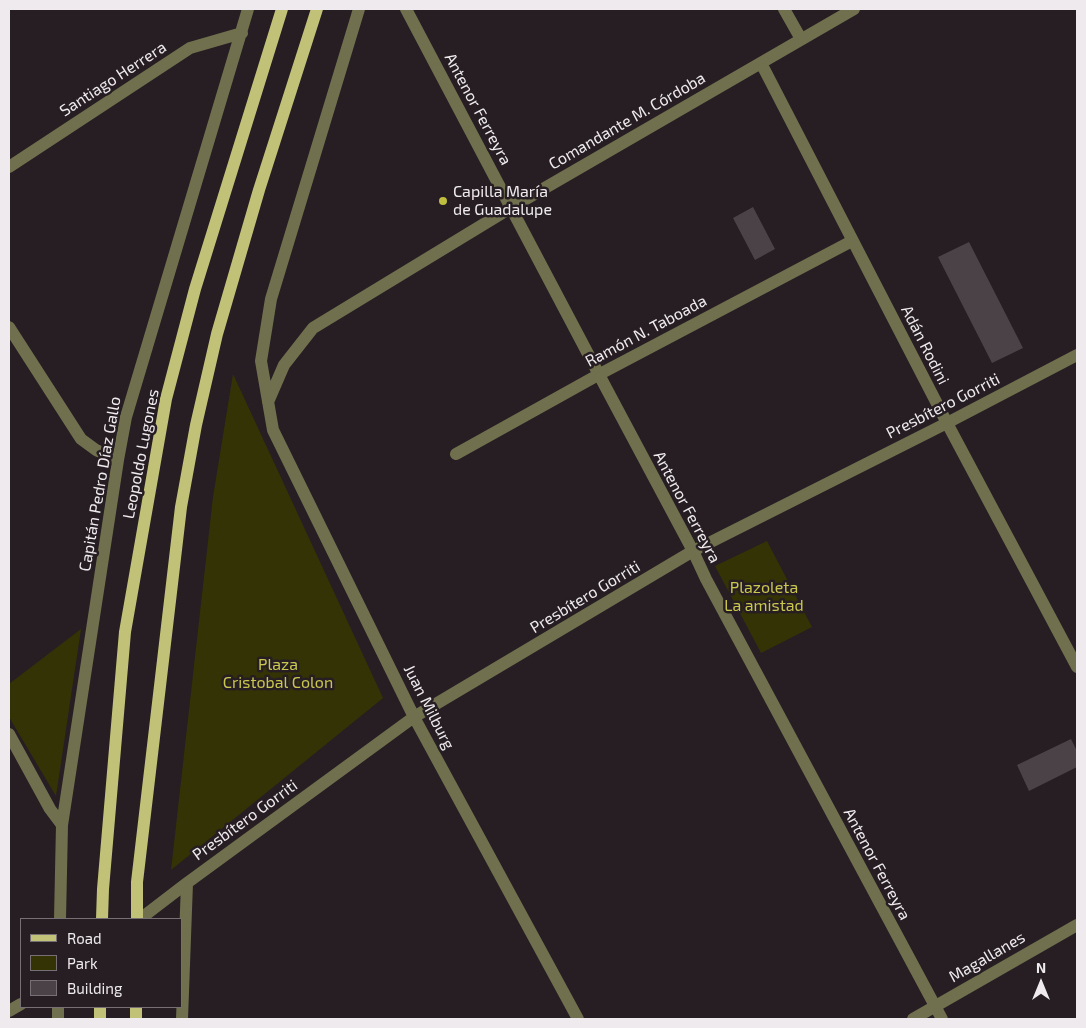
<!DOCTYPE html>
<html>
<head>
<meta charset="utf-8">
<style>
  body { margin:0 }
  #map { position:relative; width:1086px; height:1028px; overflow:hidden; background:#261e23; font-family:"Exo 2",sans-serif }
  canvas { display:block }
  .frame { position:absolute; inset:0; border:10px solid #efeaed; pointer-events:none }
  .legend { position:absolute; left:20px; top:918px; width:162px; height:90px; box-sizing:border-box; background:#261e23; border:1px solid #767074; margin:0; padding:6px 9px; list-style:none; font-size:15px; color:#efeaed }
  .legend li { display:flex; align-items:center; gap:10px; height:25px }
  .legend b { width:25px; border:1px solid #767074 }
  .north { position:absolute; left:1016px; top:958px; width:50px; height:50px; -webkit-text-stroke:4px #261e23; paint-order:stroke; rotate:0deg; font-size:14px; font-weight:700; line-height:20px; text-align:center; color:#efeaed }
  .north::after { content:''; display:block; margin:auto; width:18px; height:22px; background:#efeaed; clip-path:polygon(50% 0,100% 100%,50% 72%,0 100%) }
</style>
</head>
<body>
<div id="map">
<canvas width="1086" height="1028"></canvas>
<div class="frame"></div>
<ul class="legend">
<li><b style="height:6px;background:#c1c177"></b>Road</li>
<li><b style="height:14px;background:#343305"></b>Park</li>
<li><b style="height:14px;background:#4b4248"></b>Building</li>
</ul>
<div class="north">N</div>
</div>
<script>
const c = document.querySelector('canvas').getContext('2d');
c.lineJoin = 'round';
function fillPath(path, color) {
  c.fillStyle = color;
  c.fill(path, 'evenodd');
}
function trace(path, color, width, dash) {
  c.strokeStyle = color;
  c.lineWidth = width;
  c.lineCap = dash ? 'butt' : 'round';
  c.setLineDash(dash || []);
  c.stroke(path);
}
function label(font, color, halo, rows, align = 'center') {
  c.font = font + ' "Exo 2",sans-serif';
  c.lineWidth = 5;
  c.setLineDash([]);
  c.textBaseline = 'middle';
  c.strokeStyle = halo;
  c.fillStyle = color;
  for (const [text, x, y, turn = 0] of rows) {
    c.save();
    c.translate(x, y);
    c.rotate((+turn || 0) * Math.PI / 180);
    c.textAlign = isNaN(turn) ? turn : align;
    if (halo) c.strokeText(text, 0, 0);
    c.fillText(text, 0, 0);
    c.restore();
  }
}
const green = new Path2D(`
  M 233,374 L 383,698 L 171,870 L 213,497 Z
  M 767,541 L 812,627 L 761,653 L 715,566 Z
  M 81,629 L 56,796 L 9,717 L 9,684 Z`);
const building = new Path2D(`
  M 753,207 L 775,249 L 755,260 L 733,218 Z
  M 969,242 L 1023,348 L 992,363 L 938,257 Z
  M 1071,739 L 1077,751 L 1077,767 L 1029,791 L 1017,765 Z`);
const minor = new Path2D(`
  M 359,9 L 271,299 L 261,361 L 273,430 L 414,717 L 578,1019
  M 406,9 C 502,189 596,371 693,551 L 706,579 L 942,1019
  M 784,9 L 801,39
  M 761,63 L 947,423 L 1077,667
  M 9,167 L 190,48 L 242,33
  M 9,327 L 81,439 L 96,450 L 118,460
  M 268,402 L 284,365 L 313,328 L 512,207 L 854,9
  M 456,454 L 598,375 L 852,241
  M 9,734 L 50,809 L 62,825
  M 60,919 L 62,825 L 118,460 L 126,417 L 248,9
  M 140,919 L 187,883 L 414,717 L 693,551 L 947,423 L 1077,355
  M 9,1011 L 21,1004
  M 58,1019 L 58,1007
  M 182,1019 L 187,883
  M 913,1019 L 1077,925`);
const major = new Path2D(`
  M 102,919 L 103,889 L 125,632 L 166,399 L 195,289 L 282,9
  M 137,919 L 137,882 L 181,507 L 196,425 L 217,334 L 259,190 L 317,9
  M 100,1019 L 100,1007
  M 136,1019 L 136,1007`);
const markers = [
  [443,201,5,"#c0be41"]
];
const streetNames = [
  ["Santiago Herrera",113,79,-33],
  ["Antenor Ferreyra",478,109,62],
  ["Comandante M. Córdoba",627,121,-30],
  ["Ramón N. Taboada",646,331,-28],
  ["Adán Rodini",925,345,63],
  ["Presbítero Gorriti",943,406,-27],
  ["Leopoldo Lugones",141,454,-79],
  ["Capitán Pedro Díaz Gallo",100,484,-80],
  ["Antenor Ferreyra",687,507,62],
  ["Presbítero Gorriti",585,597,-31],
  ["Juan Milburg",429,707,63],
  ["Presbítero Gorriti",245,820,-36],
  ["Antenor Ferreyra",877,864,62],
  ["Magallanes",987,957,-30]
];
const poiNames = [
  ["Capilla María",453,192],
  ["de Guadalupe",453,210]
];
const parkNames = [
  ["Plazoleta",764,588],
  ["La amistad",764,606],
  ["Plaza",278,665],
  ["Cristobal Colon",278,683]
];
fillPath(green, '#343305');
fillPath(building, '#4b4248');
trace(minor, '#70704e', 12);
trace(major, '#c1c177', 12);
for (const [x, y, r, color] of markers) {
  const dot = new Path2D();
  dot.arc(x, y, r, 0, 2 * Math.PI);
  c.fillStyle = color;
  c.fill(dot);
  trace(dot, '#261e23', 2);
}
label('16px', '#efeaed', '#261e23', streetNames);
label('16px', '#efeaed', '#261e23', poiNames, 'left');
label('16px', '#c9c74d', '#261e23', parkNames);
</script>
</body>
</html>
